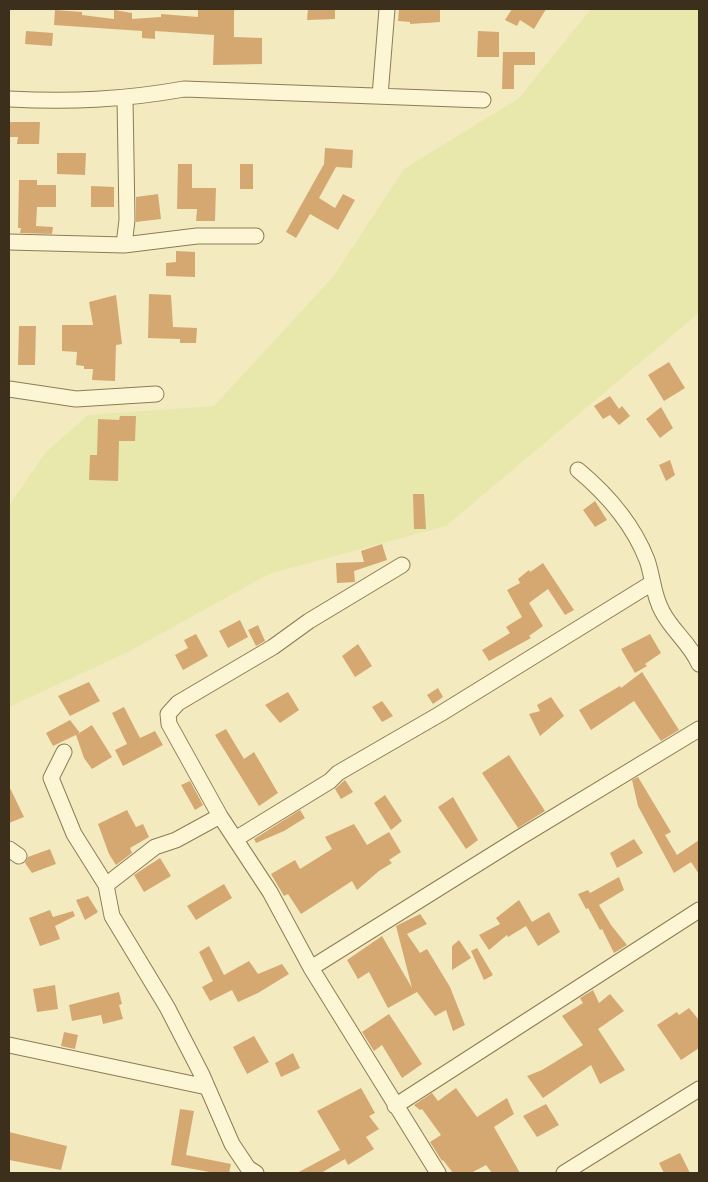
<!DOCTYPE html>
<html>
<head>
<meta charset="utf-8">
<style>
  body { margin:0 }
  #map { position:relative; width:708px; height:1182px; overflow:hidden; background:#f3eac0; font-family:"Crimson Pro",serif }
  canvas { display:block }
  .frame { position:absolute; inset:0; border:10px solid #3c2f1c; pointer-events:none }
</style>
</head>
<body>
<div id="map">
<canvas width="708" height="1182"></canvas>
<div class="frame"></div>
</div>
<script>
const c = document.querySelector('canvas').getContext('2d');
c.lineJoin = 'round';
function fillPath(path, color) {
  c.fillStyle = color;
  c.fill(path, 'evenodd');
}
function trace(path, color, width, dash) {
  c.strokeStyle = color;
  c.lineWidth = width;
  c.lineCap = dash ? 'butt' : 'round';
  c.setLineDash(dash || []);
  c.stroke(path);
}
const farmland = new Path2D(`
  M 591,9 L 699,9 L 699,313 L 446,526 L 269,574 L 128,652 L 9,707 L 9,506 L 45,453 L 88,415 L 214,406 L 333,277 L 404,169 L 519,98 Z`);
const building = new Path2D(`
  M 198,9 L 234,9 L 234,37 L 262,38 L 262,64 L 213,65 L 214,35 L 155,31 L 155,39 L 142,38 L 142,31 L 54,25 L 55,10 L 82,12 L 82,15 L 114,19 L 114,10 L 132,13 L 132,19 L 161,17 L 161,14 L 198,17 Z
  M 308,9 L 335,9 L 335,19 L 307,20 Z
  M 399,9 L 440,9 L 440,22 L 410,24 L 410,22 L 398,21 Z
  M 512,9 L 546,9 L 534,29 L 520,20 L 517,26 L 505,20 Z
  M 26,31 L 53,33 L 52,46 L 25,44 Z
  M 478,31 L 499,32 L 499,57 L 477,57 Z
  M 503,52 L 535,52 L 535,65 L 514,65 L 514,89 L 502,89 Z
  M 9,122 L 40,122 L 39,144 L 17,144 L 18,137 L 9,137 Z
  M 325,148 L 353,150 L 352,168 L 336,167 L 319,198 L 335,208 L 343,194 L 355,200 L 338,230 L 310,214 L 296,238 L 286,232 L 324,164 Z
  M 57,153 L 86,153 L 85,175 L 57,174 Z
  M 178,164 L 192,164 L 192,188 L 216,188 L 215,221 L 196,221 L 197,209 L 177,209 Z
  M 240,164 L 253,164 L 253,189 L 240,189 Z
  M 19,180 L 37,180 L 37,185 L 56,185 L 56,207 L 37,207 L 36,226 L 53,227 L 52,234 L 20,233 L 21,228 L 18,228 Z
  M 91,186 L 114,187 L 114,207 L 91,207 Z
  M 158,194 L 161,219 L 136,222 L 136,197 Z
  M 176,251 L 195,252 L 195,277 L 166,276 L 166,263 L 176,262 Z
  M 149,294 L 171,295 L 173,327 L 197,328 L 196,343 L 180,343 L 180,339 L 148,338 Z
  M 116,295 L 122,344 L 116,345 L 115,381 L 92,380 L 93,369 L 84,369 L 84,366 L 76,365 L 77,352 L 62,351 L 62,325 L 93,325 L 89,302 Z
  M 19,326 L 36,326 L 35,365 L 18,365 Z
  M 669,362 L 685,388 L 664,401 L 648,375 Z
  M 610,396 L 619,409 L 622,406 L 630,416 L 619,425 L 610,415 L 603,419 L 594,406 Z
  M 661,407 L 673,428 L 660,438 L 646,419 Z
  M 120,416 L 136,416 L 135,441 L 119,441 L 118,481 L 89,480 L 90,455 L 97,455 L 98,419 L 119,420 Z
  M 670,460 L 675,475 L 666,481 L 659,465 Z
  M 413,494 L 424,494 L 426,529 L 414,529 Z
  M 595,501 L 607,520 L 595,527 L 583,510 Z
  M 382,544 L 387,560 L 354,571 L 355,582 L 337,583 L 336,563 L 364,562 L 361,551 Z
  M 543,563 L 574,610 L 565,615 L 548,589 L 529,603 L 543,626 L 529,636 L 531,638 L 489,661 L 482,650 L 510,633 L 506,627 L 522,617 L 507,590 L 520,583 L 518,579 L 529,570 L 530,572 Z
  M 240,620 L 248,637 L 228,648 L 219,631 Z
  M 258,625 L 265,641 L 256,646 L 248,630 Z
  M 196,634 L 208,656 L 183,670 L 175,655 L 188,648 L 184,640 Z
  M 650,634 L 661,653 L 645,664 L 647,666 L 635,673 L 621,649 Z
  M 358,644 L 372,666 L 355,677 L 342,656 Z
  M 642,672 L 679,730 L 661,741 L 634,701 L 591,730 L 579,710 L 620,686 L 621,688 Z
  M 89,682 L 100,701 L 70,716 L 58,696 Z
  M 438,688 L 443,697 L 433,704 L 427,695 Z
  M 288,692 L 299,710 L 280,723 L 265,705 Z
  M 551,697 L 564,716 L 540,736 L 529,714 L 540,711 L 537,705 Z
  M 382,701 L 393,716 L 382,722 L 372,707 Z
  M 124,707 L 140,738 L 155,731 L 163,745 L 123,766 L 115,750 L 127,744 L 112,713 Z
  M 70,720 L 80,733 L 53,746 L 46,733 Z
  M 92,725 L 112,757 L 92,769 L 84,758 L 76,735 Z
  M 226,729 L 244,759 L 254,752 L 278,793 L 259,806 L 215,735 Z
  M 509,755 L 545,811 L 518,828 L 482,773 Z
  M 638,777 L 671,832 L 665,835 L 677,855 L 699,840 L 699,874 L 691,862 L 674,873 L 638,806 L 632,780 Z
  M 345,780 L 353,792 L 341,799 L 335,789 Z
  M 190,781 L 203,805 L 195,810 L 181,785 Z
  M 9,786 L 24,817 L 9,823 Z
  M 385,795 L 402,821 L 391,830 L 374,803 Z
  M 453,797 L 478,840 L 466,849 L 438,807 Z
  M 127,810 L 136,827 L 143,824 L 149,837 L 130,848 L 132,853 L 116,865 L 109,854 L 98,824 Z
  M 300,810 L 305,818 L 284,831 L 256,843 L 254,839 Z
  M 354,824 L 367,845 L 389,832 L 401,852 L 389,860 L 392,863 L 379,871 L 357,890 L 352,881 L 301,914 L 288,894 L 284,896 L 271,874 L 295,860 L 300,869 L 332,849 L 325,837 Z
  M 634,839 L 643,853 L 617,868 L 610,853 Z
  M 50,849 L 56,864 L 32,873 L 25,863 L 28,857 Z
  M 160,858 L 171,876 L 144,892 L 134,875 Z
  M 619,877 L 624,890 L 599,905 L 611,925 L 627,945 L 614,953 L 602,929 L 600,930 L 588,908 L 586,909 L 578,894 L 588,890 L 590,893 Z
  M 224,884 L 232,898 L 196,920 L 187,906 Z
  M 88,896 L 98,912 L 85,920 L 76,900 Z
  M 519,900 L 532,922 L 549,912 L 560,932 L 538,946 L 526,926 L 508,937 L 507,935 L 489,950 L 479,935 L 500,924 L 496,918 Z
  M 50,910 L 53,917 L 73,911 L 75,916 L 55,926 L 60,939 L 40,946 L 29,918 Z
  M 420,914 L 427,924 L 407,934 L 420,953 L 427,949 L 450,987 L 465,1025 L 453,1031 L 446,1010 L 435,1016 L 417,992 L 388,1008 L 369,972 L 358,979 L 347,960 L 382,936 L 412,988 L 396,926 Z
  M 459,940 L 471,958 L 452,970 L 452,946 Z
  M 209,946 L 224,975 L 249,961 L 258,974 L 282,964 L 289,974 L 258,993 L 238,1002 L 232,990 L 210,1001 L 202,987 L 213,981 L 199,952 Z
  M 477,948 L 493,975 L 484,980 L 471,951 Z
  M 55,985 L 58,1009 L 37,1012 L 33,989 Z
  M 593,990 L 599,1003 L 610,994 L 624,1011 L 598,1029 L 625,1070 L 600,1084 L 591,1065 L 543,1098 L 527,1076 L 542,1070 L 583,1045 L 562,1016 L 583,1003 L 580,998 Z
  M 119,992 L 122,1004 L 119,1005 L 123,1019 L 103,1024 L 101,1015 L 72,1021 L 69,1005 Z
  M 689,1008 L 699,1020 L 699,1048 L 681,1060 L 657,1025 L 677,1012 L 679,1015 Z
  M 389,1014 L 422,1064 L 402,1078 L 382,1045 L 374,1051 L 362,1032 Z
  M 64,1032 L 78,1035 L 75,1049 L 61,1046 Z
  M 254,1036 L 269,1062 L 247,1074 L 233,1047 Z
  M 293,1053 L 300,1068 L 281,1077 L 275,1063 Z
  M 361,1088 L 375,1113 L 369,1116 L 379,1129 L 366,1137 L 374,1149 L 348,1165 L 345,1159 L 321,1173 L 297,1173 L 340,1150 L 317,1111 Z
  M 456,1088 L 477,1117 L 507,1098 L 514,1114 L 494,1127 L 520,1173 L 492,1173 L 486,1165 L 471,1173 L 453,1173 L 443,1160 L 442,1161 L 430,1142 L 441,1135 L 422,1109 L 420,1110 L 414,1105 L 432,1093 L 438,1101 Z
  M 546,1104 L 559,1125 L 537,1137 L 523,1116 Z
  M 180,1109 L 194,1111 L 186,1155 L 231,1164 L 229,1173 L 215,1173 L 171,1165 Z
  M 9,1132 L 67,1146 L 61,1170 L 9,1160 Z
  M 680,1153 L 690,1173 L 664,1173 L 659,1163 Z`);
const minor = new Path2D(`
  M 380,96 L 387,9
  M 9,99 C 70,102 123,100 184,89 L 483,100
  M 9,242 L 124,245 L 197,236 L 256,236
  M 124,245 L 127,220 L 125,98
  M 9,389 L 76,399 L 156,394
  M 578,470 C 608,495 633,524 647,560 C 653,577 653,595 662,611 C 672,631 690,643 699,664
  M 402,565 L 309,621 L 273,647 L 178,703 L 168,714 L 169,724 L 220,816 L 270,892 L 311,968 L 519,838 L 699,729
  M 64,752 L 51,778 L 74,834 L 106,885 L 112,916 L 167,1007 L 202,1075 L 232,1144 L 248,1168 L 256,1173
  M 237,838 L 330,781 L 338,773 L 440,714 L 652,583
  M 9,849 L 19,856
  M 106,885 L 155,847 L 176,840 L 220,816
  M 311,968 L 438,1173
  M 9,1045 L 207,1087
  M 395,1106 L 699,910
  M 564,1173 L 699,1089`);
fillPath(farmland, '#e9e8ac');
fillPath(building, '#d5a871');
trace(minor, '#8e7b55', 17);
trace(minor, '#fcf6d4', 15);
</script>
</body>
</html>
